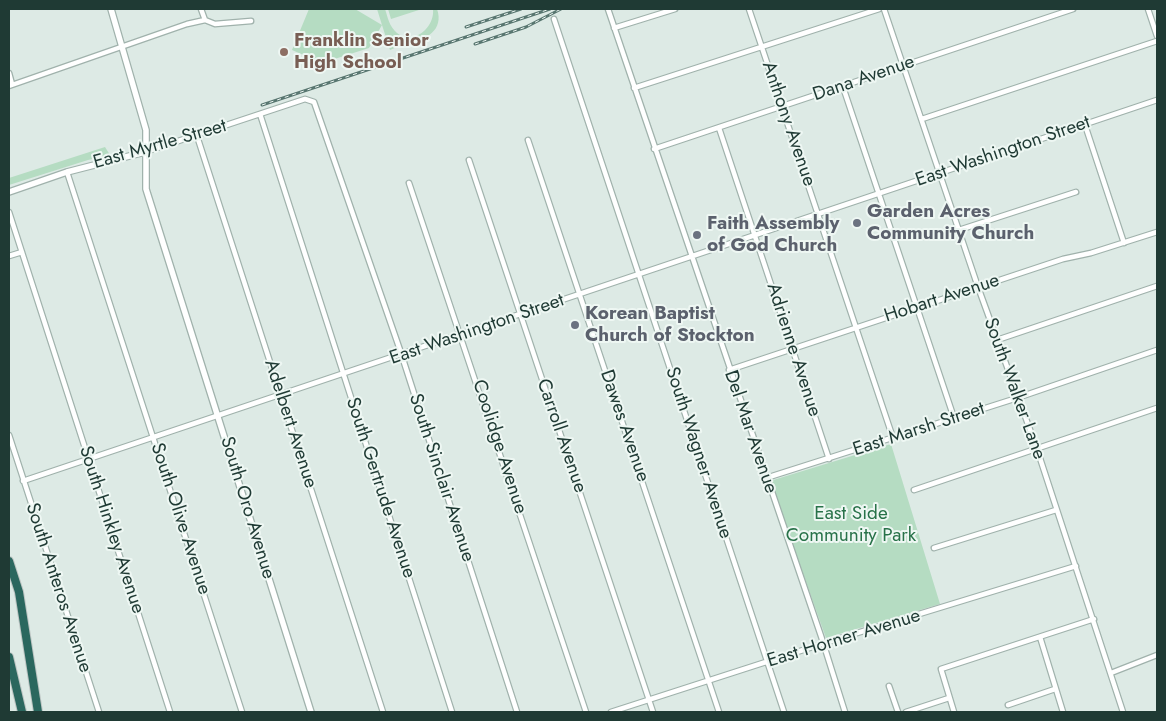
<!DOCTYPE html>
<html>
<head>
<meta charset="utf-8">
<style>
  body { margin:0 }
  #map { position:relative; width:1166px; height:721px; overflow:hidden; background:#ddeae5; font-family:Jost,sans-serif }
  canvas { display:block }
  .frame { position:absolute; inset:0; border:10px solid #1f3a34; pointer-events:none }
</style>
</head>
<body>
<div id="map">
<canvas width="1166" height="721"></canvas>
<div class="frame"></div>
</div>
<script>
const c = document.querySelector('canvas').getContext('2d');
c.lineJoin = 'round';
function fillPath(path, color) {
  c.fillStyle = color;
  c.fill(path, 'evenodd');
}
function trace(path, color, width, dash) {
  c.strokeStyle = color;
  c.lineWidth = width;
  c.lineCap = dash ? 'butt' : 'round';
  c.setLineDash(dash || []);
  c.stroke(path);
}
function label(font, color, halo, rows, align = 'center') {
  c.font = font + ' Jost,sans-serif';
  c.lineWidth = 4;
  c.setLineDash([]);
  c.textBaseline = 'middle';
  c.strokeStyle = halo;
  c.fillStyle = color;
  for (const [text, x, y, turn = 0] of rows) {
    c.save();
    c.translate(x, y);
    c.rotate((+turn || 0) * Math.PI / 180);
    c.textAlign = isNaN(turn) ? turn : align;
    if (halo) c.strokeText(text, 0, 0);
    c.fillText(text, 0, 0);
    c.restore();
  }
}
const green = new Path2D(`
  M 309,9 L 355,9 L 382,25 L 377,9 L 385,9 C 388,18 389,26 397,33 C 414,46 435,27 433,9 L 437,9 C 446,34 416,47 395,40 L 397,47 L 390,50 L 382,25 L 369,48 L 322,63 L 292,50 Z
  M 388,9 L 422,9 L 391,19 Z
  M 105,147 L 110,155 L 88,160 L 9,185 L 9,178 Z
  M 891,444 L 940,604 L 826,638 L 770,481 Z`);
const minor = new Path2D(`
  M 201,9 L 205,20
  M 608,9 L 821,636 L 845,712
  M 749,9 L 893,438
  M 884,9 L 978,287 L 1037,449 L 1123,712
  M 1148,9 L 1157,36
  M 554,19 L 784,712
  M 614,28 L 675,9
  M 9,73 L 12,84
  M 9,86 L 187,24 L 205,20 L 215,24 L 251,21
  M 843,87 L 954,418
  M 634,88 L 879,9
  M 260,114 L 452,712
  M 922,119 L 1157,41
  M 1085,125 L 1124,243
  M 719,128 L 829,459
  M 197,136 L 383,712
  M 528,140 L 719,712
  M 654,149 L 1073,9
  M 145,152 L 305,99 L 314,102 L 400,350 L 517,712
  M 469,160 L 653,712
  M 67,172 L 242,712
  M 409,183 L 586,712
  M 9,212 L 170,712
  M 959,230 L 1076,192
  M 9,256 L 22,252
  M 997,340 L 1157,286
  M 729,370 L 1063,259 L 1091,253 L 1157,232
  M 9,435 L 99,712
  M 766,478 L 1017,398 L 1157,350
  M 23,481 L 1157,100
  M 914,490 L 1157,408
  M 934,548 L 1056,510
  M 1040,637 L 1063,712
  M 1111,673 L 1157,655
  M 889,686 L 898,712
  M 1008,705 L 1055,689
  M 611,712 L 831,641 L 1076,566
  M 906,712 L 949,698
  M 954,712 L 941,669 L 1094,619`);
const tertiary = new Path2D(`
  M 111,9 L 146,130 L 146,189 L 311,712
  M 9,192 L 67,172 L 145,152`);
const motorway = new Path2D(`
  M 9,561 L 19,592 L 38,712
  M 9,657 L 22,712`);
const rail = new Path2D(`
  M 466,27 L 521,9
  M 475,44 L 526,27 L 561,9
  M 262,105 L 550,9`);
const markers = [
  [284,52,5,"#8d6e63"],
  [857,223,5,"#6b7280"],
  [697,235,5,"#6b7280"],
  [575,325,5,"#6b7280"]
];
const educationNames = [
  ["Franklin Senior",294,41],
  ["High School",294,63]
];
const streetNames = [
  ["Dana Avenue",864,79,-19],
  ["Anthony Avenue",788,124,71],
  ["East Myrtle Street",160,145,-16],
  ["East Washington Street",1003,152,-19],
  ["Hobart Avenue",942,299,-18],
  ["East Washington Street",477,330,-19],
  ["Adrienne Avenue",793,350,72],
  ["South Walker Lane",1014,389,70],
  ["Adelbert Avenue",290,424,72],
  ["Dawes Avenue",624,426,71],
  ["East Marsh Street",919,430,-18],
  ["Del Mar Avenue",750,432,71],
  ["Carroll Avenue",561,436,71],
  ["Coolidge Avenue",499,447,72],
  ["South Wagner Avenue",698,453,72],
  ["South Sinclair Avenue",441,478,72],
  ["South Gertrude Avenue",380,488,72],
  ["South Oro Avenue",247,508,73],
  ["South Olive Avenue",180,519,72],
  ["South Hinkley Avenue",111,530,72],
  ["South Anteros Avenue",58,588,72],
  ["East Horner Avenue",844,639,-17]
];
const worshipNames = [
  ["Garden Acres",867,212],
  ["Community Church",867,234],
  ["Faith Assembly",707,224],
  ["of God Church",707,246],
  ["Korean Baptist",585,314],
  ["Church of Stockton",585,336]
];
const parkNames = [
  ["East Side",851,514],
  ["Community Park",851,536]
];
fillPath(green, '#b5dcc2');
trace(minor, '#a0b2ac', 7);
trace(tertiary, '#a0b2ac', 8);
trace(motorway, '#bcc4c2', 10);
trace(minor, '#fff', 4.5);
trace(tertiary, '#fff', 5.5);
trace(motorway, '#2a675e', 8);
trace(rail, '#587670', 3);
trace(rail, '#eef7f3', 1, [4]);
for (const [x, y, r, color] of markers) {
  const dot = new Path2D();
  dot.arc(x, y, r, 0, 2 * Math.PI);
  c.fillStyle = color;
  c.fill(dot);
  trace(dot, '#eef7f3', 2);
}
label('bold 19px', '#785e54', '#eef7f3', educationNames, 'left');
label('19px', '#1f3a34', '#eef7f3', streetNames);
label('bold 19px', '#5b616d', '#eef7f3', worshipNames, 'left');
label('19px', '#287249', '#eef7f3', parkNames);
</script>
</body>
</html>
